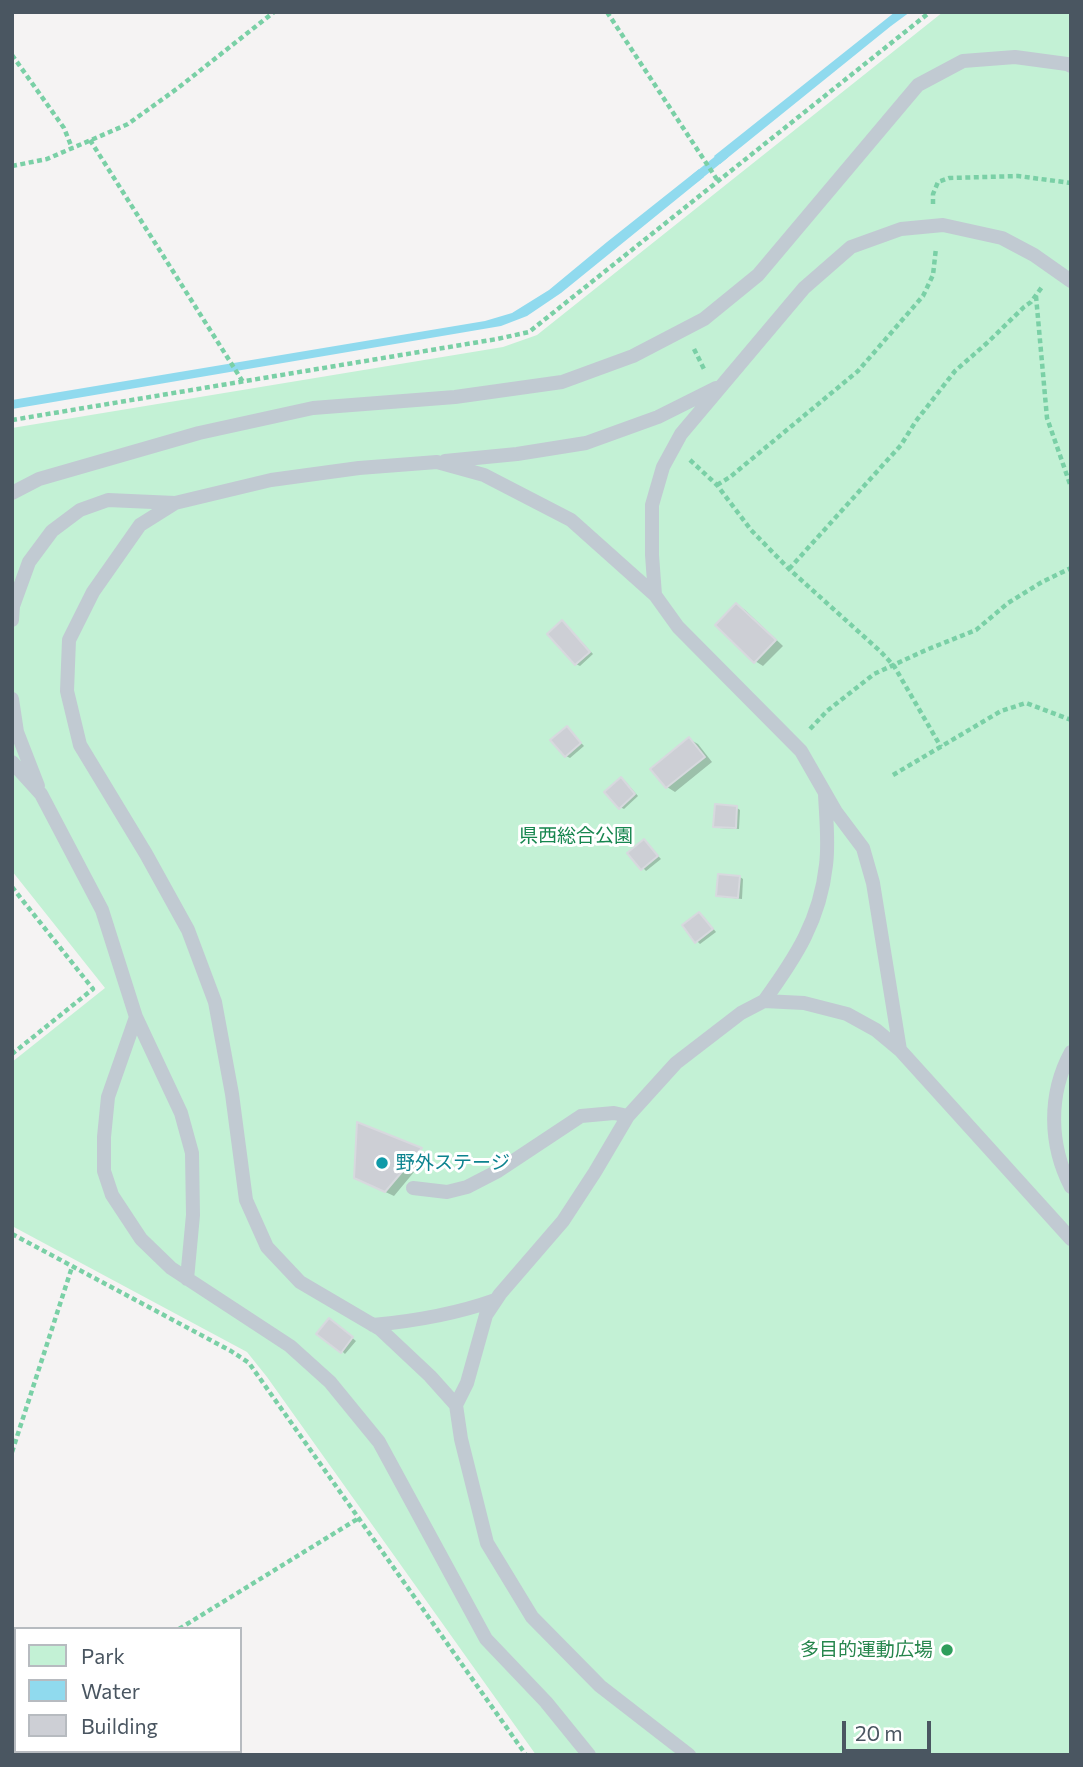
<!DOCTYPE html>
<html>
<head>
<meta charset="utf-8">
<style>
  body { margin:0 }
  #map { position:relative; width:1083px; height:1767px; overflow:hidden; background:#f5f3f3; font-family:Commissioner,sans-serif }
  canvas { display:block }
  .frame { position:absolute; inset:0; border:14px solid #4a5661; pointer-events:none }
  .legend { position:absolute; left:14px; top:1627px; width:228px; height:126px; box-sizing:border-box; background:#fff; border:2px solid #b7bbc0; margin:0; padding:9px 12px; list-style:none; font-size:21px; color:#4a5661 }
  .legend li { display:flex; align-items:center; gap:14px; height:35px }
  .legend b { width:35px; border:2px solid #b7bbc0 }
  .scale { position:absolute; left:842px; top:1721px; width:89px; height:32px; box-sizing:border-box; border:4px solid #4a5661; border-top:0; padding-left:9px; font-size:21px; line-height:24px; white-space:nowrap; color:#4a5661; -webkit-text-stroke:5px #fff; paint-order:stroke }
</style>
</head>
<body>
<div id="map">
<canvas width="1083" height="1767"></canvas>
<div class="frame"></div>
<ul class="legend">
<li><b style="height:19px;background:#c3f1d5"></b>Park</li>
<li><b style="height:19px;background:#90daee"></b>Water</li>
<li><b style="height:19px;background:#cdcfd5"></b>Building</li>
</ul>
<div class="scale">20 m</div>
</div>
<script>
const c = document.querySelector('canvas').getContext('2d');
c.lineJoin = 'round';
function fillPath(path, color) {
  c.fillStyle = color;
  c.fill(path, 'evenodd');
}
function trace(path, color, width, dash) {
  c.strokeStyle = color;
  c.lineWidth = width;
  c.lineCap = dash ? 'butt' : 'round';
  c.setLineDash(dash || []);
  c.stroke(path);
}
function label(font, color, halo, rows, align = 'center') {
  c.font = font + ' Commissioner,"Noto Sans JP",sans-serif';
  c.lineWidth = 6;
  c.setLineDash([]);
  c.textBaseline = 'middle';
  c.strokeStyle = halo;
  c.fillStyle = color;
  for (const [text, x, y, turn = 0] of rows) {
    c.save();
    c.translate(x, y);
    c.rotate((+turn || 0) * Math.PI / 180);
    c.textAlign = isNaN(turn) ? turn : align;
    if (halo) c.strokeText(text, 0, 0);
    c.fillText(text, 0, 0);
    c.restore();
  }
}
const green = new Path2D(`
  M 943,12 L 1071,12 L 1071,1755 L 536,1755 L 267,1377 L 247,1352 L 12,1226 L 12,1062 L 105,988 L 12,871 L 12,428 L 503,347 L 537,335 Z`);
const water = new Path2D(`
  M 895,12 L 910,12 L 891,26 L 720,164 L 714,156 Z
  M 699,169 L 704,177 L 561,293 L 527,316 L 501,326 L 12,409 L 12,400 L 485,321 L 512,313 L 549,290 L 607,242 Z`);
const shadow = new Path2D(`
  M 737,605 L 745,610 L 783,646 L 763,666 L 755,661 Z
  M 563,622 L 593,654 L 580,666 L 576,664 Z
  M 567,728 L 584,746 L 570,758 L 566,756 Z
  M 689,739 L 698,744 L 712,762 L 675,792 L 667,787 Z
  M 625,781 L 638,796 L 624,809 L 620,807 Z
  M 737,808 L 740,810 L 739,829 L 719,828 L 715,826 Z
  M 644,841 L 661,859 L 646,871 L 629,853 Z
  M 740,877 L 743,879 L 742,899 L 722,897 L 718,895 Z
  M 699,914 L 703,916 L 716,932 L 700,944 L 697,941 Z
  M 359,1125 L 429,1154 L 394,1196 L 364,1182 Z
  M 333,1322 L 356,1341 L 345,1354 L 342,1351 Z`);
const stream = new Path2D(`
  M 694,179 L 724,155`);
const building = new Path2D(`
  M 736,603 L 776,640 L 754,663 L 715,625 Z
  M 562,620 L 590,652 L 575,665 L 547,634 Z
  M 567,726 L 581,743 L 565,757 L 550,740 Z
  M 689,737 L 705,757 L 666,788 L 650,769 Z
  M 621,777 L 635,794 L 619,809 L 604,792 Z
  M 715,804 L 737,806 L 736,828 L 713,827 Z
  M 644,839 L 658,856 L 641,870 L 627,853 Z
  M 718,874 L 740,876 L 738,898 L 716,896 Z
  M 699,912 L 713,929 L 695,943 L 682,925 Z
  M 357,1122 L 422,1148 L 385,1192 L 354,1178 Z
  M 329,1318 L 353,1337 L 341,1353 L 316,1334 Z`);
const path = new Path2D(`
  M 607,12 L 718,181
  M 12,55 L 64,128 L 72,148
  M 90,140 L 243,382
  M 12,166 L 47,159 L 128,124 L 178,88 L 274,12
  M 933,204 L 933,194 L 938,182 L 949,178 L 1018,176 L 1071,183
  M 1036,296 L 1047,418 L 1071,487
  M 694,349 L 704,369
  M 12,420 L 497,339 L 529,332 L 930,12
  M 690,460 L 717,485 L 751,530 L 789,569 L 880,651 L 894,666 L 941,747
  M 717,485 L 730,477 L 858,371 L 923,296 L 933,275 L 936,248
  M 789,569 L 901,445 L 916,421 L 955,371 L 987,343 L 1024,307 L 1031,302 L 1042,287
  M 810,729 L 827,711 L 874,674 L 926,650 L 976,630 L 1008,603 L 1042,582 L 1071,568
  M 893,775 L 1001,711 L 1026,703 L 1071,720
  M 12,887 L 93,989 L 12,1054
  M 12,1234 L 231,1351 L 249,1363 L 526,1755
  M 12,1452 L 72,1267
  M 179,1629 L 359,1518
  M 12,1731 L 16,1729`);
const lane = new Path2D(`
  M 445,461 L 517,454 L 586,443 L 658,417 L 716,388
  M 12,493 L 39,479 L 199,433 L 313,408 L 455,397 L 562,382 L 633,356 L 704,319 L 758,275 L 918,85 L 963,61 L 1015,57 L 1067,64 L 1071,66
  M 175,503 L 140,525 L 93,592 L 69,640 L 67,691 L 80,745 L 146,854 L 188,930 L 215,1002 L 232,1094 L 246,1200 L 267,1247 L 300,1282 L 380,1329 L 430,1376 L 456,1405 L 461,1439 L 487,1543 L 532,1617 L 600,1686 L 689,1755
  M 655,595 L 652,555 L 652,505 L 663,467 L 681,434 L 804,288 L 851,247 L 901,229 L 943,225 L 1002,238 L 1034,255 L 1071,281
  M 12,620 L 13,606 L 29,562 L 52,531 L 80,510 L 108,500 L 175,503 L 271,480 L 359,468 L 437,462 L 484,475 L 571,520 L 655,595 L 678,627 L 801,751 L 836,812 L 863,848 L 873,883 L 900,1050
  M 12,699 L 17,732 L 38,786
  M 12,762 L 41,794 L 102,910 L 136,1017 L 108,1097 L 104,1137 L 104,1171 L 112,1195 L 141,1239 L 171,1268 L 290,1346 L 330,1382 L 379,1442 L 486,1639 L 546,1702 L 589,1755
  M 764,1001 C 796,957 820,920 826,865 C 829,842 826,817 825,794
  M 136,1017 L 181,1113 L 192,1153 L 193,1215 L 187,1279
  M 1071,1052 C 1048,1094 1049,1145 1071,1187
  M 413,1188 L 447,1192 L 467,1187 L 498,1171 L 581,1116 L 614,1113 L 628,1116
  M 373,1325 C 415,1321 456,1314 495,1300
  M 456,1405 L 467,1383 L 486,1315 L 500,1294 L 563,1221 L 595,1172 L 628,1116 L 676,1063 L 741,1013 L 764,1001 L 804,1003 L 847,1014 L 876,1030 L 900,1050 L 1071,1239`);
const markers = [
  [382,1163,7,"#0f9aa8"],
  [947,1650,7,"#2e9e5b"]
];
const parkNames = [
  ["県西総合公園",576,836]
];
const cultureNames = [
  ["野外ステージ",396,1163]
];
const leisureNames = [
  ["多目的運動広場",933,1650]
];
fillPath(green, '#c3f1d5');
fillPath(water, '#90daee');
fillPath(shadow, '#0003');
trace(stream, '#90daee', 9);
fillPath(building, '#cdcfd5');
trace(building, '#d7d9de', 2);
trace(path, '#7ad0a6', 4.5, [5, 3.5]);
trace(lane, '#c1cad2', 14);
for (const [x, y, r, color] of markers) {
  const dot = new Path2D();
  dot.arc(x, y, r, 0, 2 * Math.PI);
  c.fillStyle = color;
  c.fill(dot);
  trace(dot, '#fff', 2.5);
}
label('19px', '#17864f', '#fff', parkNames);
label('19px', '#0d838f', '#fff', cultureNames, 'left');
label('19px', '#27864d', '#fff', leisureNames, 'right');
</script>
</body>
</html>
